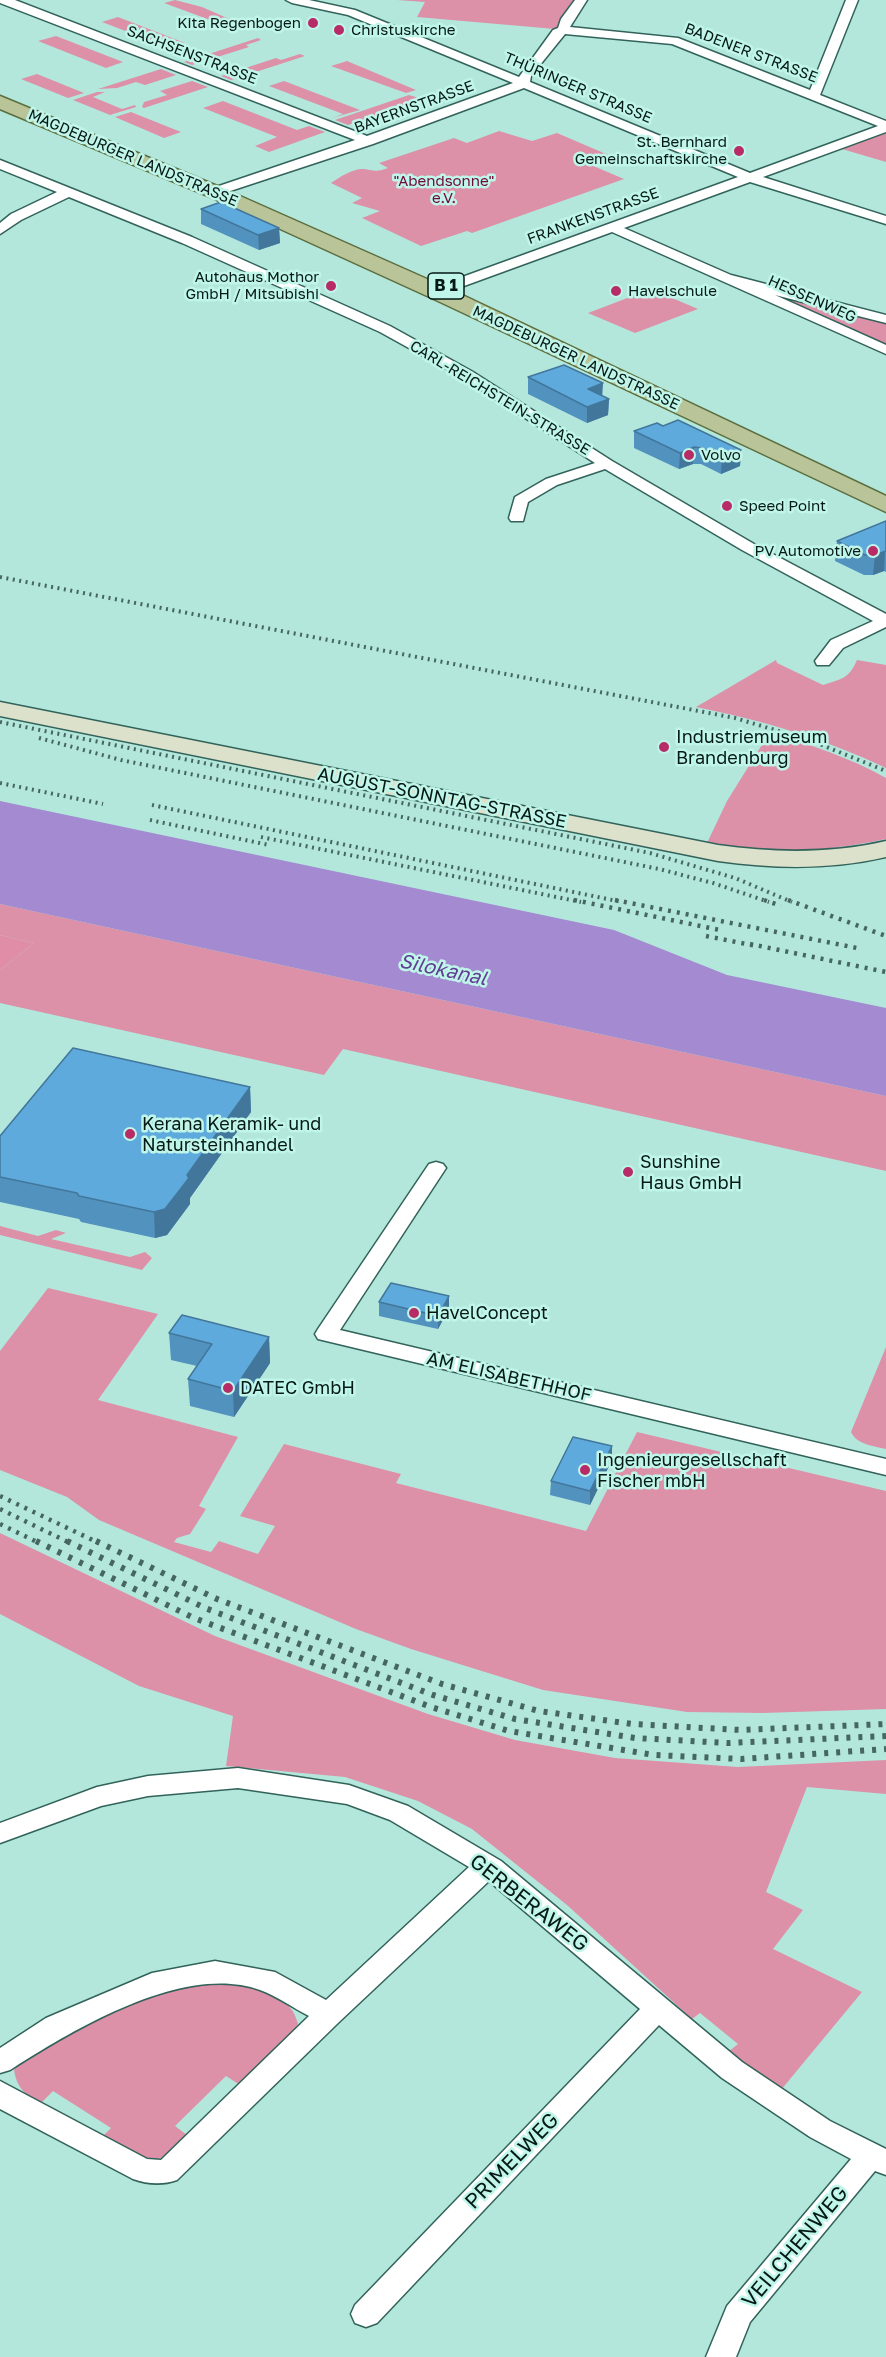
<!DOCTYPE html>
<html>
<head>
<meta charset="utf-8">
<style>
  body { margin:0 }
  canvas { display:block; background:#b3e7dc }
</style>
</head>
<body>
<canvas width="886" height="2357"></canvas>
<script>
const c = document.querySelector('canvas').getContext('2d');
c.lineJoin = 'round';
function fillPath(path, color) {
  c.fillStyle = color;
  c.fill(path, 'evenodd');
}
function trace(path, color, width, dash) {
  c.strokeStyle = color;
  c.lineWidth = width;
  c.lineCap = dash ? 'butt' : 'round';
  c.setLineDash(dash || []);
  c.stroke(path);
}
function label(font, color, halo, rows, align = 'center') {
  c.font = font + ' "Golos Text",sans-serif';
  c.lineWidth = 5;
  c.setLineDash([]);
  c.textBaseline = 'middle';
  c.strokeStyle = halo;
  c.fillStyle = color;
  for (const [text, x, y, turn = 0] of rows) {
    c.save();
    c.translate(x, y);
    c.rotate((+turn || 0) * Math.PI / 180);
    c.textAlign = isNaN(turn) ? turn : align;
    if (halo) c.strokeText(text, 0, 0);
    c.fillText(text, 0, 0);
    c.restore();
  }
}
const green = new Path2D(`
  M 175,0 L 202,7 L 243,25 L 232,28 L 164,3 Z
  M 397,0 L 581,0 L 555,29 L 417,17 L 425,2 Z
  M 118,17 L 185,43 L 170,48 L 102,22 Z
  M 56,36 L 123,62 L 106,68 L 38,41 Z
  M 258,38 L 261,40 L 246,45 L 249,47 L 192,65 L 184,62 Z
  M 300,54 L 305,56 L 231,80 L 221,76 L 276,58 L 281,60 Z
  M 347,61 L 416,90 L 406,93 L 331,66 Z
  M 161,69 L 176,75 L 145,85 L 136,82 L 117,88 L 98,89 Z
  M 37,74 L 84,93 L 68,98 L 21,79 Z
  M 192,81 L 208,87 L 144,108 L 142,107 L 144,102 L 167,95 L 160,91 Z
  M 284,81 L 360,110 L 332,118 L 343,114 L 269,86 Z
  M 97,92 L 105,92 L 93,97 L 122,109 L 135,105 L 136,107 L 110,115 L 73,100 Z
  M 409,95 L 422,99 L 348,125 L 335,120 Z
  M 223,101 L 297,130 L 309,126 L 325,132 L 269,152 L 255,146 L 277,137 L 203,108 Z
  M 131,112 L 181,132 L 164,138 L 115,117 Z
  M 499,131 L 532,141 L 557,133 L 613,157 L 591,165 L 624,179 L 472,233 L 467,231 L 421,246 L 362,218 L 380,211 L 352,203 L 362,198 L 331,183 C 340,177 353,168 364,169 C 376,171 376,172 388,168 L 379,163 L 454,138 L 467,143 Z
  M 886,132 L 886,162 L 842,149 Z
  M 651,289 L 698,309 L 635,333 L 588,313 Z
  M 774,292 L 886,321 L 886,347 L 769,295 Z
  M 776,660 L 777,663 L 823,685 C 841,679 849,679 857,660 L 886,665 L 886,768 C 822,738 765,721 696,707 Z
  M 770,732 C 810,745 849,757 886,778 L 886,839 C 820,853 773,854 707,843 L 727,801 Z
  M 0,904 L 886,1096 L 886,1171 L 343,1049 L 324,1075 L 0,1003 L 0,970 L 34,943 L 0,935 Z
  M 0,1226 L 38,1236 L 56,1230 L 66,1233 L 51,1239 L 130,1257 L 145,1252 L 152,1258 L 142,1270 L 0,1235 Z
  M 48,1288 L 158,1314 L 98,1400 L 238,1437 L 199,1506 L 206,1509 L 190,1534 L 177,1538 L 174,1542 L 211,1552 L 219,1541 L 258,1554 L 275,1526 L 240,1516 L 284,1444 L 401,1474 L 396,1483 L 586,1531 L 637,1432 L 886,1491 L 886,1709 L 763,1713 L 687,1712 L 543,1690 L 411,1649 L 356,1629 L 99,1520 L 67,1497 L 0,1470 L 0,1351 Z
  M 886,1347 L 886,1449 C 874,1446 857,1445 851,1432 Z
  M 0,1533 L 215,1636 L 428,1714 L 515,1740 L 615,1758 L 738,1767 L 886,1760 L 886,1794 L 807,1787 L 766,1892 L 803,1910 L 773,1949 L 862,1992 L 781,2090 L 728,2052 L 738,2044 L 700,2013 L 692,2019 L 567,1905 L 472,1829 L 418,1801 L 345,1777 L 226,1766 L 233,1716 L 139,1686 L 0,1614 Z
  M 204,1981 C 235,1984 290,1986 298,2024 L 292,2034 L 240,2085 L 226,2076 L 175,2126 L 187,2135 L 164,2157 L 154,2160 L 141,2160 L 102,2137 L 111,2128 L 53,2091 L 41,2103 C 25,2095 17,2088 14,2070 L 23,2057 L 134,2000 Z`);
const forest = new Path2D(`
  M 0,935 L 34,943 L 0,970 Z`);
const water = new Path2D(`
  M 0,801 L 614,930 L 727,975 L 886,1008 L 886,1096 L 0,904 Z`);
const street = new Path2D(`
  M 0,0 L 15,0 L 367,136 L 513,83 L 348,15 L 292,3 L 286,0 L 309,0 L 355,10 L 519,77 L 553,30 L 558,28 L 561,19 L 575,0 L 587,0 L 570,27 L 678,38 L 810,90 L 846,0 L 858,0 L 820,95 L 886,121 L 886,132 L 763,177 L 886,216 L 886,224 L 750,182 L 624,228 L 731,275 L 886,315 L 886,323 L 775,295 L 886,345 L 886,354 L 612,232 L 453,290 L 443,290 L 441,287 L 443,284 L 738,177 L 524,88 L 373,144 L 215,196 L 208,192 L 210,189 L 355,140 L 0,3 ZM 565,34 L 672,44 L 878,126 L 750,173 L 530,82 L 531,76 Z
  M 0,160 L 192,237 L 390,326 L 473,372 L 612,461 L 754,544 L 886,614 L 886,627 L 843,648 L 829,665 L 817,665 L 815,661 L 831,640 L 873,621 L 742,550 L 605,469 L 557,485 L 528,502 L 523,521 L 511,521 L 509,518 L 515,497 L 546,479 L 595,463 L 463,378 L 380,332 L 182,243 L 69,197 L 21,220 L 0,234 L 0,223 L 11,214 L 57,192 L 0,169 Z
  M 436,1162 L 443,1164 L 446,1168 L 340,1330 L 886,1459 L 886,1475 L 318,1339 L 315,1334 L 318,1329 L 429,1164 Z
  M 238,1768 L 349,1785 L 408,1806 L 501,1861 L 742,2062 L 830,2121 L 886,2149 L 886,2175 L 875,2171 L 750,2322 L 736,2357 L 706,2357 L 727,2306 L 851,2159 L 810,2137 L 722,2078 L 659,2025 L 377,2323 L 366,2327 L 355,2323 L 351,2314 L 355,2305 L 640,2009 L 489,1881 L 339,2022 L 177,2180 C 163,2185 147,2184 133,2179 L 0,2109 L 0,2081 L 147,2159 L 161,2160 L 309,2016 C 293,2008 277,1996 260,1990 C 185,1962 72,2030 10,2070 L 0,2073 L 0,2048 L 46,2018 L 152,1973 L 215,1961 L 275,1972 L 326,2000 L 469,1867 L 390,1820 L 347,1804 L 238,1788 L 148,1796 L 101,1806 L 0,1843 L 0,1823 L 97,1787 L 148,1776 Z`);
const secondary = new Path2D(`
  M 0,702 L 718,845 C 775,853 830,854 886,841 L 886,857 C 830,870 775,869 718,861 L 0,716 Z`);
const primary = new Path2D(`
  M 0,96 L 222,188 L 454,291 L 886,496 L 886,512 L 438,301 L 208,196 L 0,109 Z`);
const railFar2 = new Path2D(`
  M 0,577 L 735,718 L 812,741 L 886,771
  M 0,722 L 650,853 L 735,878 L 792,902
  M 39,738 L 121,760 L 659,869 L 713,883 L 769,902
  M 0,783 L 103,804
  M 152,805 L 622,902
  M 150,820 L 269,845
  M 261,837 L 581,902`);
const railFar1 = new Path2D(`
  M 574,900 L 720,930
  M 615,900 L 862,949
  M 764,900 L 781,906
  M 788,900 L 886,936
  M 706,936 L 756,946
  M 750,944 L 886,972
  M 0,1496 L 99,1543
  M 0,1509 L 70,1543
  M 0,1524 L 39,1543`);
const rail = new Path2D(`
  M 36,1541 L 194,1618 L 431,1707 L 509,1731 L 654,1755 L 741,1759 L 886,1749
  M 67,1541 L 205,1608 L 433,1695 L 515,1719 L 635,1738 L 728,1743 L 886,1736
  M 96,1541 L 217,1599 L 442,1684 L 539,1711 L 632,1724 L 741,1730 L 886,1724`);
const wall = new Path2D(`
  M 201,209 L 279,228 L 280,243 L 259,250 L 201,224 Z
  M 528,377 L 602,396 L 609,399 L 608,415 L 587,423 L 528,394 Z
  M 663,426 L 741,450 L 740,466 L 721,474 L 701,464 L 693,464 L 679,469 L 634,448 L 634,431 Z
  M 886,521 L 886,572 L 884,571 L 873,575 L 864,575 L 835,561 L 837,541 Z
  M 250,1087 L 251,1112 L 190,1198 L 190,1204 L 167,1235 L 155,1238 L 81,1222 L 79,1219 L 0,1202 L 0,1136 Z
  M 379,1302 L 449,1309 L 438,1329 L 379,1316 Z
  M 169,1333 L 269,1337 L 270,1363 L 234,1417 L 190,1406 L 188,1379 L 197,1366 L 171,1360 Z
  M 612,1446 L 612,1460 L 590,1505 L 550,1495 L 551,1481 Z`);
const shadedWall = new Path2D(`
  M 279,228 L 280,243 L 259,250 L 258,235 Z
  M 603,383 L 602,400 L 588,389 Z
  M 609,399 L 608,415 L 587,423 L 587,407 Z
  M 694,447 L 693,464 L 679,469 L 680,453 Z
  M 741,450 L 740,466 L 721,474 L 722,457 Z
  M 885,551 L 884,571 L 873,575 L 875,555 Z
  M 250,1087 L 251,1112 L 190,1198 L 190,1204 L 167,1235 L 155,1238 L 154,1212 L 187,1175 Z
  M 449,1296 L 449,1309 L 438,1329 L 438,1316 Z
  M 269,1337 L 270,1363 L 234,1417 L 233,1391 Z
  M 612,1446 L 612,1460 L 590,1505 L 590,1491 Z`);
const building = new Path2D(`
  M 221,202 L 279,228 L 258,235 L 201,209 Z
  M 564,365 L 603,383 L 588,389 L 609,399 L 587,407 L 528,377 Z
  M 678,420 L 741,450 L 722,457 L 702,448 L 694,447 L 680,453 L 634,431 L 657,423 L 663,426 Z
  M 886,521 L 886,551 L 875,555 L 865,555 L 837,541 Z
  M 73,1048 L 250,1087 L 187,1175 L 189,1178 L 165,1209 L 154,1212 L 79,1196 L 77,1193 L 0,1177 L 0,1136 Z
  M 391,1283 L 449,1296 L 438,1316 L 379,1302 Z
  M 182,1315 L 269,1337 L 233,1391 L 188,1379 L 212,1344 L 169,1333 Z
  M 573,1437 L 612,1446 L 590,1491 L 551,1481 Z`);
const markers = [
  [313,23,6,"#b72c67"],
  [339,30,6,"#b72c67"],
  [739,151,6,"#b72c67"],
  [331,286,6,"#b72c67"],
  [616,291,6,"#b72c67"],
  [689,455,6,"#b72c67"],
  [727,506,6,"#b72c67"],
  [873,551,6,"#b72c67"],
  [664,747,6,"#b72c67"],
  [130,1134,6,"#b72c67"],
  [628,1172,6,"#b72c67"],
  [414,1313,6,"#b72c67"],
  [228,1388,6,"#b72c67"],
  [585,1470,6,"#b72c67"]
];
const farPoinames = [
  ["Kita Regenbogen",301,23],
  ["Christuskirche",351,30,"left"],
  ["St. Bernhard",727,142],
  ["Gemeinschaftskirche",727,159],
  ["Autohaus Mothor",319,277],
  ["GmbH / Mitsubishi",319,294],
  ["Havelschule",628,291,"left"],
  ["Volvo",701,455,"left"],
  ["Speed Point",739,506,"left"],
  ["PV Automotive",861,551]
];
const farStreetnames = [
  ["BADENER STRASSE",751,53,21],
  ["SACHSENSTRASSE",192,55,21],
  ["THÜRINGER STRASSE",578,88,23],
  ["BAYERNSTRASSE",414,107,-20],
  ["MAGDEBURGER LANDSTRASSE",133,158,23],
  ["FRANKENSTRASSE",593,216,-20],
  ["HESSENWEG",812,299,24],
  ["MAGDEBURGER LANDSTRASSE",576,358,25],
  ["CARL-REICHSTEIN-STRASSE",500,398,31]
];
const farParknames = [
  ["\"Abendsonne\"",444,181],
  ["e.V.",444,198]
];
const shields = [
  [446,286,36]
];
const shieldNames = [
  ["B 1",446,286]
];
const poiNames = [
  ["Industriemuseum",676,737],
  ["Brandenburg",676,758],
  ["Kerana Keramik- und",142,1124],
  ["Natursteinhandel",142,1145],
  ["Sunshine",640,1162],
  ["Haus GmbH",640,1183],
  ["HavelConcept",426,1313],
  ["DATEC GmbH",240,1388],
  ["Ingenieurgesellschaft",597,1460],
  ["Fischer mbH",597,1481]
];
const streetNames = [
  ["AUGUST-SONNTAG-STRASSE",442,798,11],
  ["AM ELISABETHHOF",509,1377,13]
];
const waterNames = [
  ["Silokanal",443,970,12]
];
const nearStreetnames = [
  ["GERBERAWEG",529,1903,38],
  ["PRIMELWEG",512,2161,-46],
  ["VEILCHENWEG",795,2247,-50]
];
fillPath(green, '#dc91a8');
fillPath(forest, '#e08da7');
fillPath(water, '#a38ad1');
trace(street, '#32635a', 3);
trace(secondary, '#32635a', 3);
trace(primary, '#5c6e3e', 3);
fillPath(street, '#fff');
fillPath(secondary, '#dce1cc');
fillPath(primary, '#b9c498');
trace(railFar2, '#466660', 4, [2, 4.5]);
trace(railFar1, '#466660', 4.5, [3, 6]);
trace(rail, '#466660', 6, [4, 8]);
fillPath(wall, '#5292be');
fillPath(shadedWall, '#42779b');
fillPath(building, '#5faadd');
trace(building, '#42779b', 1.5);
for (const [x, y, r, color] of markers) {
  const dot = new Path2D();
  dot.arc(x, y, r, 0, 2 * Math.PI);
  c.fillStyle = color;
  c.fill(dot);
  trace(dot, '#c0f5e9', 2);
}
label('15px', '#051916', '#c0f5e9', farPoinames, 'right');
label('15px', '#051916', '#c0f5e9', farStreetnames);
label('15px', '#6e0a39', '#c0f5e9', farParknames);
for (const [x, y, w] of shields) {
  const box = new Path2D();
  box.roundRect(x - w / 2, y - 13, w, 26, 4.5);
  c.fillStyle = '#c0f5e9';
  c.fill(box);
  trace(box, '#051916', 1.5);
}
label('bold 16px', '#051916', null, shieldNames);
label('18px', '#051916', '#c0f5e9', poiNames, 'left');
label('18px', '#051916', '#c0f5e9', streetNames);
label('italic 20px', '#613f93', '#c0f5e9', waterNames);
label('21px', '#051916', '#c0f5e9', nearStreetnames);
</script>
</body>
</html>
